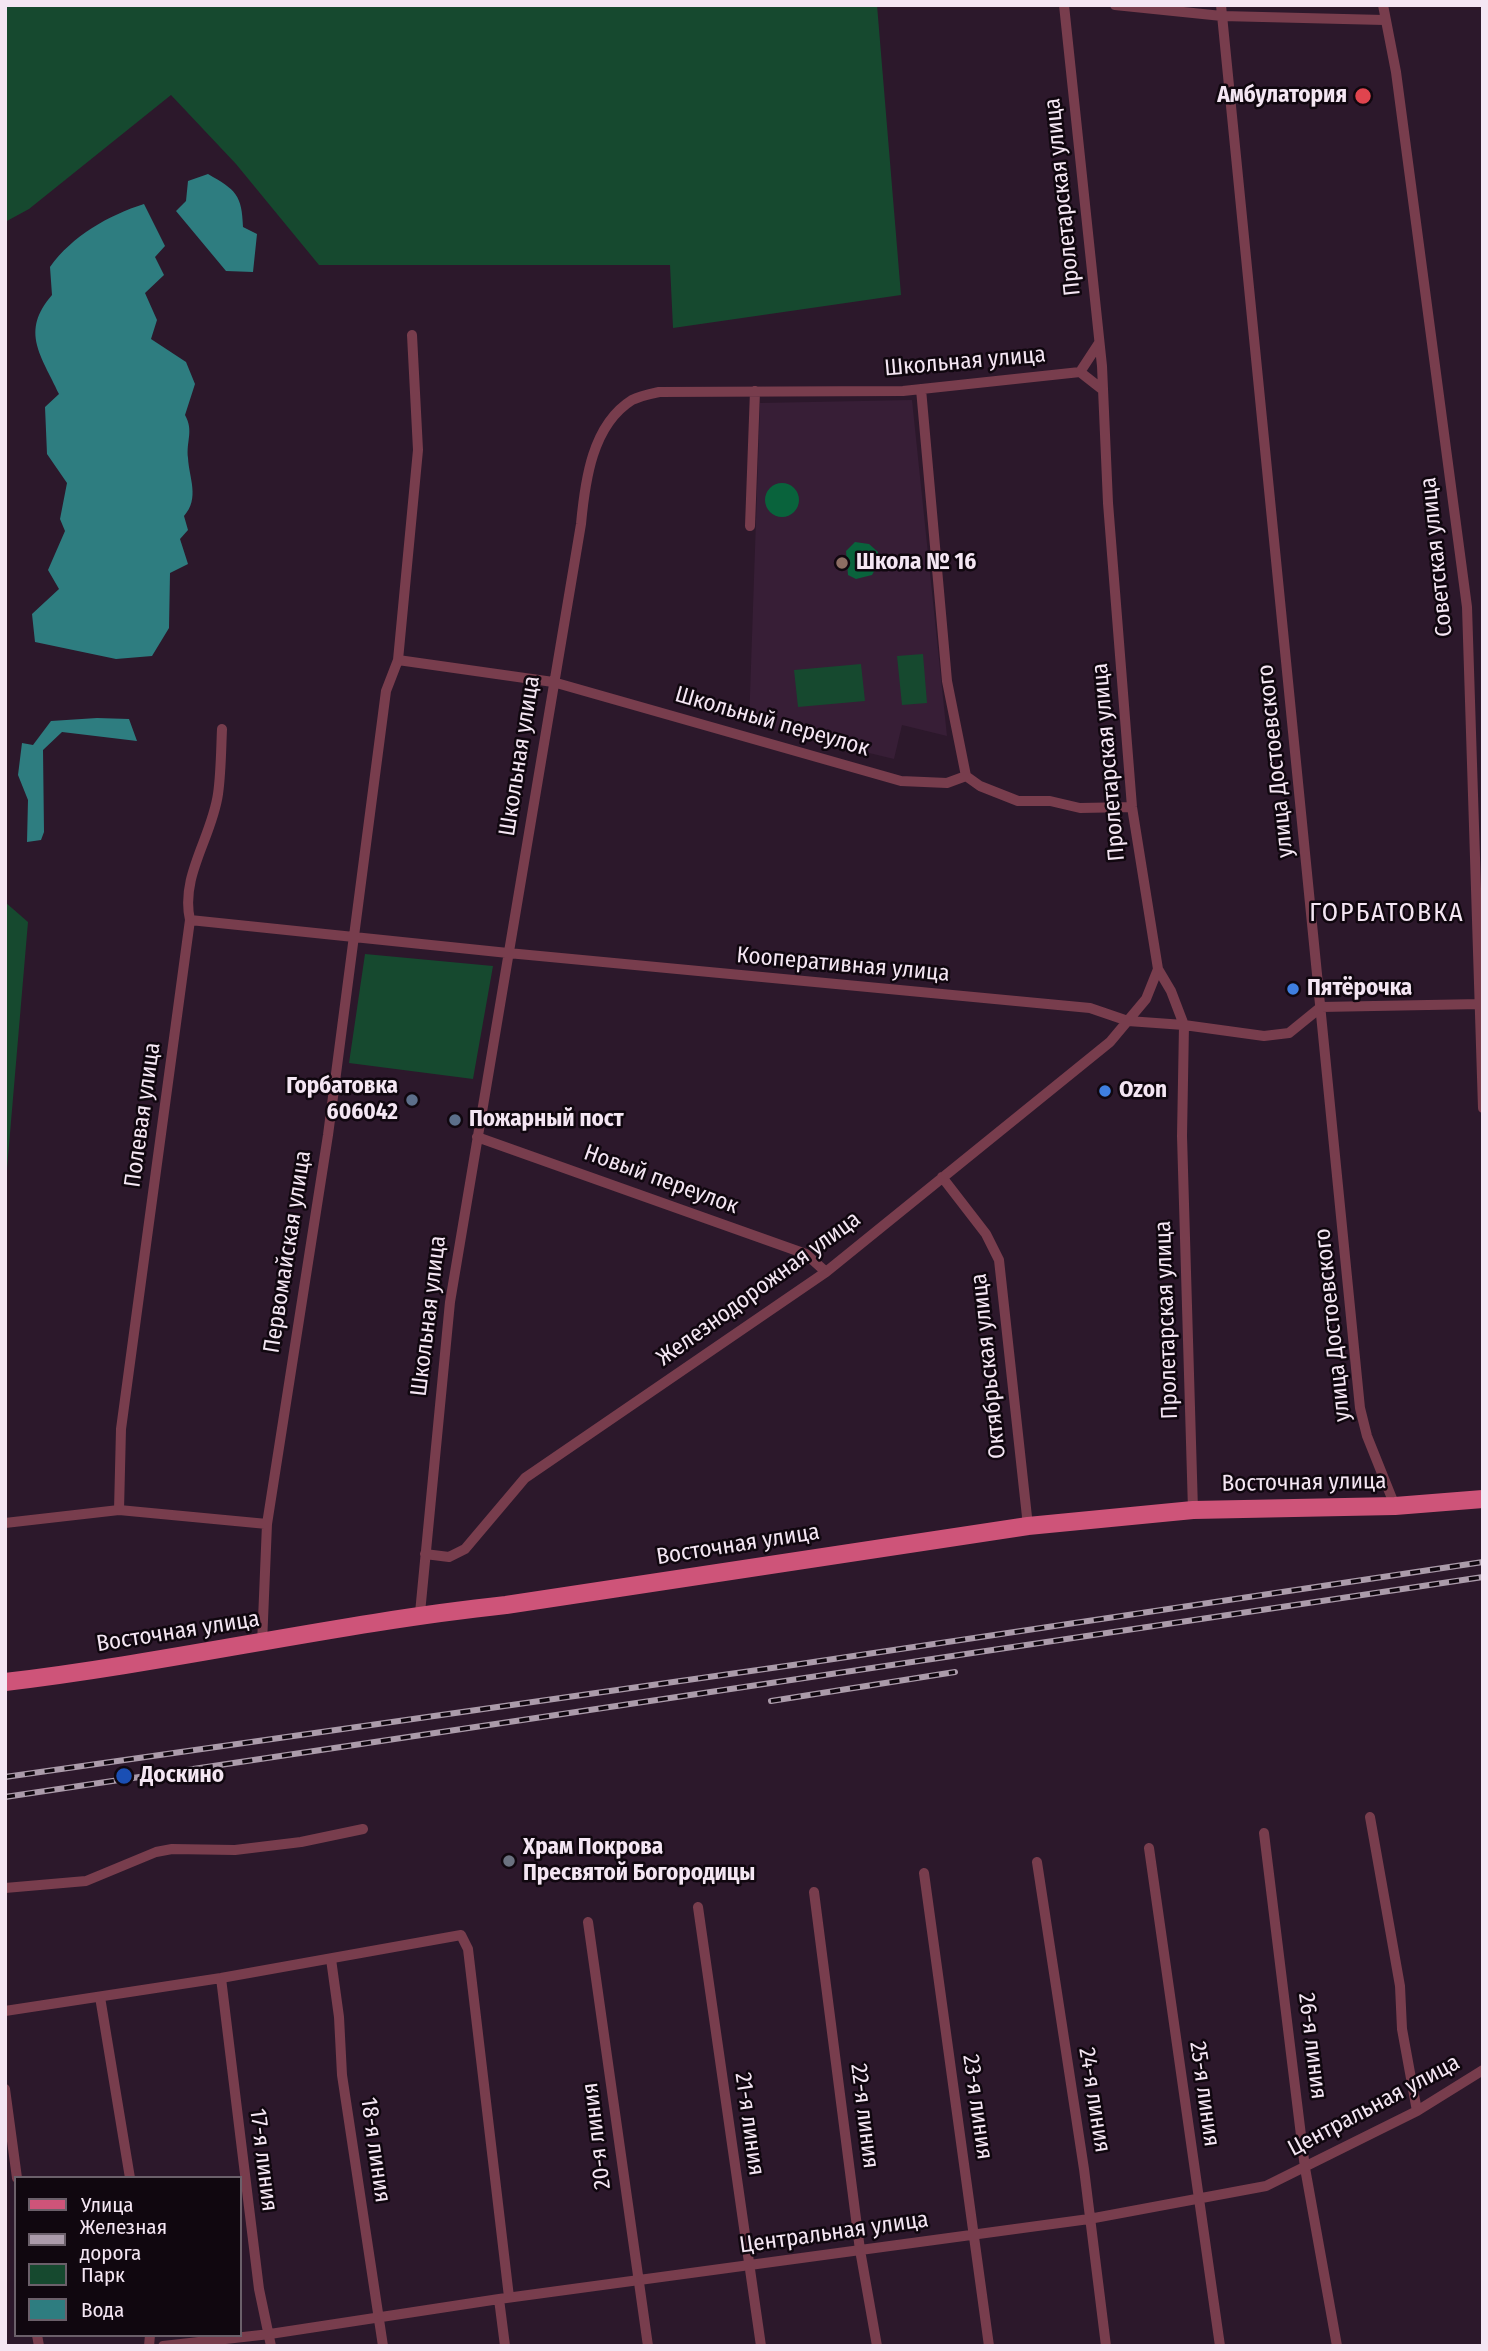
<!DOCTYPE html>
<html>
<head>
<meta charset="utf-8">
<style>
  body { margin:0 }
  #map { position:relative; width:1488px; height:2351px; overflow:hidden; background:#2c182b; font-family:"Fira Sans Condensed",sans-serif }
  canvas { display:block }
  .frame { position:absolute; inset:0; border:7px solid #f4e6f3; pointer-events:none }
  .legend { position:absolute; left:14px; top:2176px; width:228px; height:161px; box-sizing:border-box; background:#10070f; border:2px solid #6b606a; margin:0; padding:9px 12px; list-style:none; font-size:21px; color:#f4e6f3 }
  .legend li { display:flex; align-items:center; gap:14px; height:35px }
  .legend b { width:35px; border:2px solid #6b606a }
</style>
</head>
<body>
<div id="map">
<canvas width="1488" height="2351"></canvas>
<div class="frame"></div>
<ul class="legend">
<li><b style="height:9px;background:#ce5479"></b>Улица</li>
<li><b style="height:9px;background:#ab9baa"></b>Железная дорога</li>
<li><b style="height:19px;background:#16492f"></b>Парк</li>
<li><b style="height:19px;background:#2e7d80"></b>Вода</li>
</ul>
</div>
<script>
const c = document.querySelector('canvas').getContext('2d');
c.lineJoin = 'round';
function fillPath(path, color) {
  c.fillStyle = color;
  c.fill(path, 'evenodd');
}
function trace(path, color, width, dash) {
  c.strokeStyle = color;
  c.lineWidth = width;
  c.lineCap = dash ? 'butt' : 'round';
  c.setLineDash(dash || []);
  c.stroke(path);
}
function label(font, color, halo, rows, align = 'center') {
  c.font = font + ' "Fira Sans Condensed",sans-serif';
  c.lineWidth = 5;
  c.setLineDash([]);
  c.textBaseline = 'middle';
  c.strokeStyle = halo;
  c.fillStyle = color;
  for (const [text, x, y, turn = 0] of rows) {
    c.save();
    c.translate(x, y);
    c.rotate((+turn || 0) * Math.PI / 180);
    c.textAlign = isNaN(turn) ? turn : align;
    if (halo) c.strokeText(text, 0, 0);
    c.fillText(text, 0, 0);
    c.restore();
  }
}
const built = new Path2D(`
  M 912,400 L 947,736 L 902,725 L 894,759 L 749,724 L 760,403 Z`);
const green = new Path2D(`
  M 5,5 L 877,5 L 901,295 L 673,328 L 670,265 L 319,265 L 236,164 L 171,95 L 29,209 L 5,222 Z
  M 923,654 L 927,703 L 902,705 L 897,656 Z
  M 861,664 L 865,701 L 798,707 L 794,670 Z
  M 5,902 L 28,922 L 5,1192 Z
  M 365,954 L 493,966 L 473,1079 L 349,1063 Z`);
const forest = new Path2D(`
  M765 500a17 17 0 1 1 34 0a17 17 0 1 1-34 0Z
  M 855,542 L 869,544 L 878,552 L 878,564 L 872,575 L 856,579 L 848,575 L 846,551 Z`);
const water = new Path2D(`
  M 208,174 C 236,190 242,195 243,227 L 257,234 L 253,272 L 226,271 L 176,211 L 186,201 L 188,181 Z
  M 144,204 L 165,246 L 155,257 L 164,275 L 145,293 L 157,320 L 151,339 L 186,362 L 195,384 L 185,415 C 194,431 186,441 188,458 C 189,478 200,498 184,516 L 188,530 L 180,539 L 188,564 L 170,573 L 169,628 L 152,656 L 116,659 L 35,642 L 32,614 L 59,589 L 48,570 L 65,531 L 60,519 L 67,483 L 47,454 L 45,407 L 59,394 C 41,355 20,332 52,295 L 50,267 C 72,236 109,215 144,204 Z
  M 97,718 L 129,719 L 137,741 L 62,732 L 43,750 L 44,832 L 41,840 L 27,842 L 28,800 L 18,775 L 22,743 L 33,745 L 51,721 Z`);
const minor = new Path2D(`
  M 1064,5 L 1102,366 L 1108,503 L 1132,807 L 1158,969 L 1171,991 L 1184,1025 L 1182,1136 L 1193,1510
  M 1115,5 L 1222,16 L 1384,20
  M 1221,5 L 1360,1408 L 1367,1436 L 1395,1506
  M 1383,5 L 1396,72 L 1467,607 L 1483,1108
  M 1080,372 L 1103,390
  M 921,389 L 947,681 L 966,776
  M 750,526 L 755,391
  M 398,660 L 553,682 L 901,781 L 947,783 L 966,776 L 980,786 L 1018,801 L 1050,801 L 1080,808 L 1132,807
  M 190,920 L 508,953 L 1090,1008 L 1128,1021 L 1184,1025 L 1264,1036 L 1289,1033 L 1321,1007 L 1481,1004
  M 477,1137 L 806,1254 L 826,1272
  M 942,1177 L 986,1234 L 999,1260 L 1028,1526
  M 119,1510 L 121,1429 L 190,920 C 180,876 212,837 218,794 C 221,773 221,751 222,729
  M 5,1523 L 119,1510 L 267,1524
  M 425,1554 L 449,1557 L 465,1549 L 525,1478 L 826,1272 L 1110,1042 L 1146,999 L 1158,969
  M 420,1613 L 450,1302 L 581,524 C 585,481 592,425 632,400 C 640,396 650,394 659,392 L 903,391 L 1080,372 L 1099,343
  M 262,1644 L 267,1524 L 328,1135 L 386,691 L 398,660 L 418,450 L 412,335
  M 1370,1817 L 1400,1986 L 1402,2029 L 1417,2111
  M 1264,1833 L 1305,2168 L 1337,2346
  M 1149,1848 L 1220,2346
  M 1037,1862 L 1084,2169 L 1106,2346
  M 924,1873 L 989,2346
  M 5,1888 L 86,1881 L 156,1852 L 172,1849 L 235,1850 L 301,1842 L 363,1829
  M 814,1892 L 860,2250 L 877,2346
  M 698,1907 L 761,2346
  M 588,1922 L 648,2346
  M 331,1959 L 339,2017 L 342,2075 L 383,2346
  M 221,1978 L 259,2289 L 271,2346
  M 100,1997 L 130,2178
  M 5,2011 L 221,1978 L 461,1935 L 468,1949 L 509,2297
  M 5,2089 L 17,2178
  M 499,2299 L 505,2346
  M 37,2335 L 39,2346
  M 149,2346 L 150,2335
  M 163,2346 L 270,2334 L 499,2299 L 1089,2219 L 1266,2186 L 1417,2111 L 1483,2070`);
const primary = new Path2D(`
  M 5,1682 C 173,1662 338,1623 506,1605 L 1028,1526 L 1193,1510 L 1395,1506 L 1483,1499`);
const rail = new Path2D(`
  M 771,1701 L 955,1672
  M 5,1777 L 800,1664 L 1483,1562
  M 5,1797 L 1483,1577`);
const markers = [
  [1363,96,9,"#e0444e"],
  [842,563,7,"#8d6e63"],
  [1293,989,7,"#3f7fe0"],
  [1105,1091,7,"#3f7fe0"],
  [412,1100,7,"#5c6f8a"],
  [455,1120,7,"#5c6f8a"],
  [124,1776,9,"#1a4fb4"],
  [509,1861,7,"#6b7280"]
];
const poiNames = [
  ["Амбулатория",1347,96,"right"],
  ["Школа № 16",856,563],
  ["Пятёрочка",1307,989],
  ["Горбатовка",398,1087,"right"],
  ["606042",398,1113,"right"],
  ["Ozon",1119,1091],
  ["Пожарный пост",469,1120],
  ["Доскино",140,1776],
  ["Храм Покрова",523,1848],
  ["Пресвятой Богородицы",523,1874]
];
const streetNames = [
  ["Пролетарская улица",1063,197,-96],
  ["Школьная улица",965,362,-5],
  ["Советская улица",1437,557,-96],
  ["Школьный переулок",772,722,16],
  ["Школьная улица",520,756,-81],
  ["улица Достоевского",1276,761,-96],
  ["Пролетарская улица",1109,762,-95],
  ["Кооперативная улица",843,965,5],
  ["Полевая улица",143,1115,-82],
  ["Новый переулок",661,1180,20],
  ["Первомайская улица",288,1252,-81],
  ["Железнодорожная улица",759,1289,-36],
  ["Школьная улица",429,1316,-83],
  ["Пролетарская улица",1167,1320,-92],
  ["улица Достоевского",1333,1325,-96],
  ["Октябрьская улица",989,1366,-96],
  ["Восточная улица",1304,1483,-1],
  ["Восточная улица",738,1545,-9],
  ["Восточная улица",178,1632,-9],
  ["26-я линия",1312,2046,83],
  ["25-я линия",1204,2094,82],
  ["24-я линия",1094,2100,81],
  ["Центральная улица",1374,2106,-28],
  ["23-я линия",977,2107,82],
  ["22-я линия",864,2116,83],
  ["21-я линия",749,2124,82],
  ["20-я линия",597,2136,-97],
  ["18-я линия",375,2150,82],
  ["17-я линия",263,2160,83],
  ["Центральная улица",834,2233,-8]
];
const quarterNames = [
  ["ГОРБАТОВКА",1387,914]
];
fillPath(built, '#371e36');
fillPath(green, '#16492f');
fillPath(forest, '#09633c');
fillPath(water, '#2e7d80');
trace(minor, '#783d4d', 10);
trace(primary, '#ce5479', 18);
trace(rail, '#ab9baa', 6);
trace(rail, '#10070f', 3.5, [10]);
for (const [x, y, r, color] of markers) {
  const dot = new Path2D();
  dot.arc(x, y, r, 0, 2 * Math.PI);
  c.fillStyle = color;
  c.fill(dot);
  trace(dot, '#10070f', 2.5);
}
label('bold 23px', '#f4e6f3', '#10070f', poiNames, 'left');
label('23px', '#f4e6f3', '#10070f', streetNames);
c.letterSpacing = '2px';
label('26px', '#f4e6f3', '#10070f', quarterNames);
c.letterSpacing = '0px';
</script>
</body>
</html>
